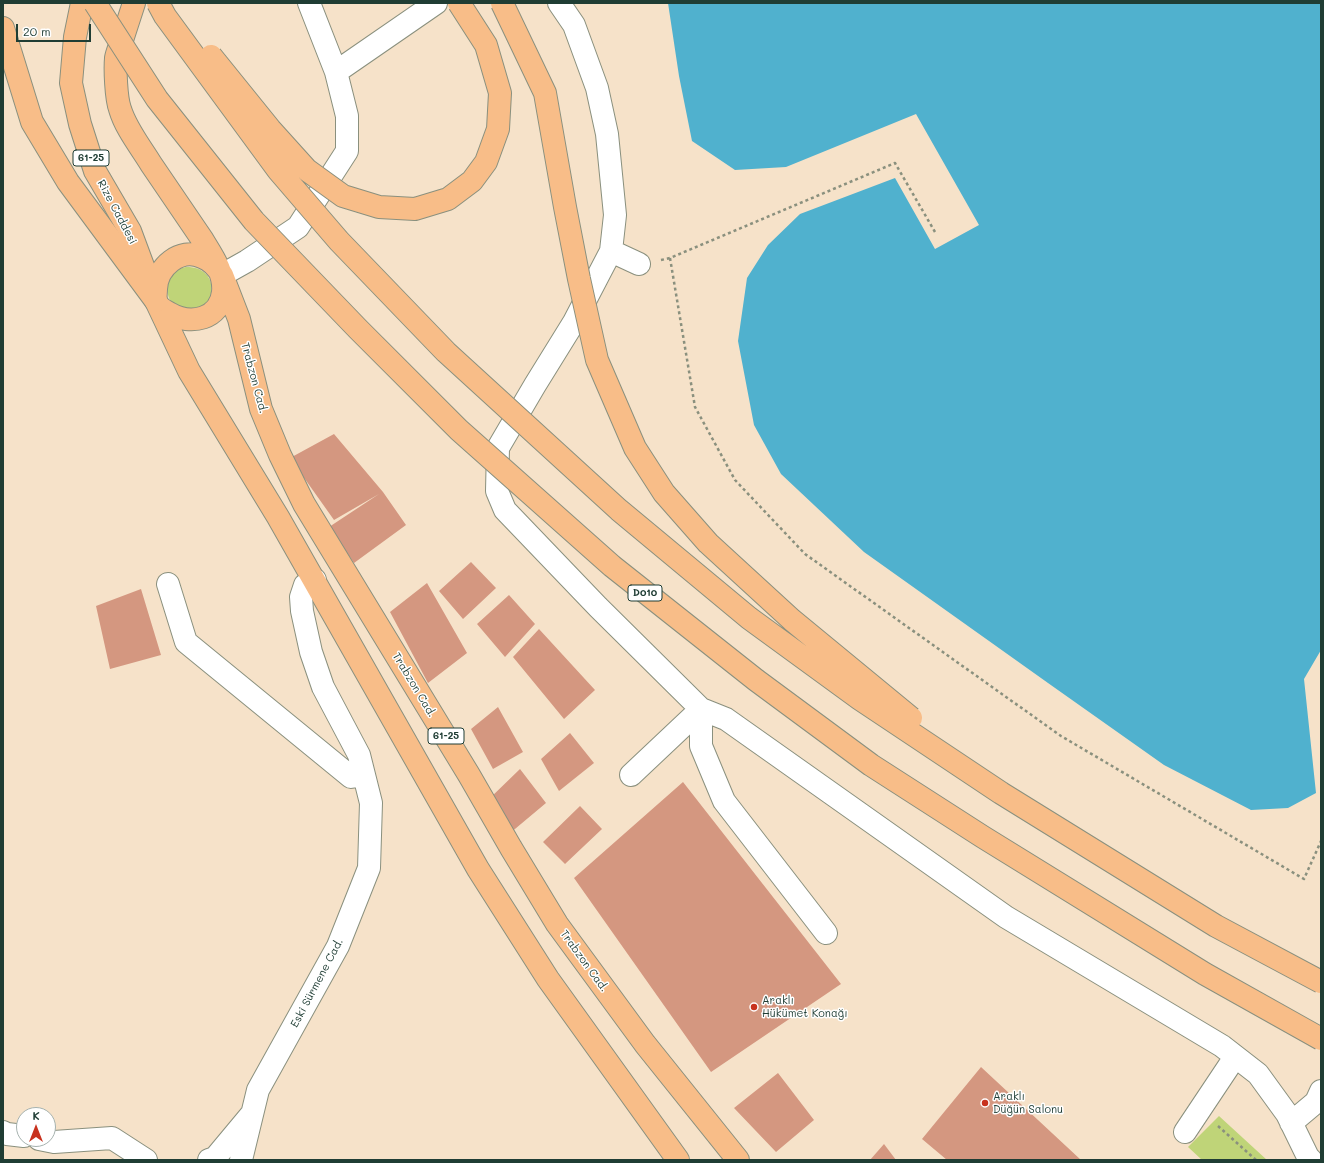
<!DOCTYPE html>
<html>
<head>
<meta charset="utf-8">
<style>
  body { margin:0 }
  #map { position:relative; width:1324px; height:1163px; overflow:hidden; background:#f6e2c9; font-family:Mali,sans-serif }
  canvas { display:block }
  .frame { position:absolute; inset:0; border:4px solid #1f3d34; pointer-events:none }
  .north { position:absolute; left:16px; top:1107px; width:40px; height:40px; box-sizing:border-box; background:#fff; border:1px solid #a5b1ae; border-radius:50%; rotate:0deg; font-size:11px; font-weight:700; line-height:16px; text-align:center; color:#1f3d34 }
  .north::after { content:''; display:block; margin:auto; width:14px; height:18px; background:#c8321e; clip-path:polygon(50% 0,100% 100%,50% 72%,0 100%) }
  .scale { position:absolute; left:16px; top:24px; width:75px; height:18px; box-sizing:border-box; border:2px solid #1f3d34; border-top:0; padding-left:5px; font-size:12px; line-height:14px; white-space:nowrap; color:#1f3d34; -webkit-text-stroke:3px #fff; paint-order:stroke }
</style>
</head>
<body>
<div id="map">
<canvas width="1324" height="1163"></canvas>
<div class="frame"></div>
<div class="north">K</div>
<div class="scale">20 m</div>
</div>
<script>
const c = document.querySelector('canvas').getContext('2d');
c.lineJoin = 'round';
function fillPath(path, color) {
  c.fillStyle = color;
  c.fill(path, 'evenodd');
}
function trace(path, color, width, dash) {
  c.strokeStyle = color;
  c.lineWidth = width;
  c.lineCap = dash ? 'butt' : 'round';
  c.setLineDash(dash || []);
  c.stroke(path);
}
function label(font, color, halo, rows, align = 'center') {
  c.font = font + ' Mali,sans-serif';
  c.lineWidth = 3;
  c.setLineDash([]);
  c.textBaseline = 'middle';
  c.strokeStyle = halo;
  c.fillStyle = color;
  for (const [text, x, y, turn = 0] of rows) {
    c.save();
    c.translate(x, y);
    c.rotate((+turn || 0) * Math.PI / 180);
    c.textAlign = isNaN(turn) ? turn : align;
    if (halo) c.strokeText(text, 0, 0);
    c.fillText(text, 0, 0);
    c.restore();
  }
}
const green = new Path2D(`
  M 186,267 C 223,267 214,310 195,310 C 192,310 189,309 186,308 C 182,307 177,307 174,305 C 165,297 166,282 173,274 C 176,270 181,268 186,267 Z
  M 1219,1116 L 1267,1160 L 1202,1160 L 1188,1147 Z`);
const water = new Path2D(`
  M 668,3 L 1321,3 L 1321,650 L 1304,679 L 1316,793 L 1288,808 L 1251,810 L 1164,765 L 1048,683 L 864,552 L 781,474 L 754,425 L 738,341 L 747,278 L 768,245 L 800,214 L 895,178 L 935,249 L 979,225 L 916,114 L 786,167 L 735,170 L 692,141 L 679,76 Z`);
const building = new Path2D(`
  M 334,434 L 383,492 L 406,525 L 354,563 L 329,527 L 379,494 L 334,520 L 290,458 Z
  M 471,562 L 496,588 L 463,619 L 439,591 Z
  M 427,583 L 467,653 L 428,683 L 390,612 Z
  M 141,589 L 161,655 L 110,669 L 96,606 Z
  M 509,595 L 535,624 L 505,657 L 477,624 Z
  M 539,629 L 595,690 L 564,719 L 513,657 Z
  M 498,707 L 523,752 L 493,769 L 471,729 Z
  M 570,733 L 594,763 L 559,791 L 541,759 Z
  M 520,769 L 546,803 L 509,834 L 488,800 Z
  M 683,782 L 841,984 L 711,1072 L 574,878 Z
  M 580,806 L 602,829 L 565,864 L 543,842 Z
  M 981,1067 L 1081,1160 L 947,1160 L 922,1139 Z
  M 778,1073 L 814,1120 L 776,1152 L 734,1108 Z
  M 884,1144 L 896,1160 L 870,1160 Z`);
const path = new Path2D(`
  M 935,232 L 895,163 L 670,258 L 695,407 L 735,480 L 805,554 L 1061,736 L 1304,879 L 1321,841
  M 661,260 L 670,258
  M 1218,1126 L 1256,1160`);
const minor = new Path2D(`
  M 559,3 L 574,25 L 597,88 L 607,134 L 615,215 L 611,251 L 574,322 L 535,385 L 498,448 L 497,491 L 505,510 L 598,607 L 701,709 L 726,719 L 1006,917 L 1222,1046 L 1258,1074 L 1287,1114 L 1308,1157 L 1311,1160
  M 336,72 L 436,3
  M 611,251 L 639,264
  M 222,275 L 247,261 L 298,227 L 347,151 L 347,116 L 336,72 L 309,3
  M 168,584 L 186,642 L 351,777 L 364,775
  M 701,709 L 701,746 L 724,801 L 826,933
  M 631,775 L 701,709
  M 1291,1123 L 1316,1102 L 1321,1091
  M 3,1132 L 7,1134 L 24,1136
  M 1185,1132 L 1235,1057
  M 39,1139 L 54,1142 L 112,1138 L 146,1160
  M 209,1160 L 215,1158 L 250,1116
  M 241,1160 L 258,1090 L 338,946 L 369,868 L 371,803 L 359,755 L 323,687 L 311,652 L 302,611 L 301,597 L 305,585 L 315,580`);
const major = new Path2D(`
  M 82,3 L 75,37 L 71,83 L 80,124 L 95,171 L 130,231 L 156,301 L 189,371 L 278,517 L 478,869 L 548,979 L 678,1160
  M 134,3 C 130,15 126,28 122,40 C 120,46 117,52 116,58 C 115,69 116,98 120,109 C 126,129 140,146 151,164 C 168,189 185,214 202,239 C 211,254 225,273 223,292 C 220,319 191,326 169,313 C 165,311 158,307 156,301 C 155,298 156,293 156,289 C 157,267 180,247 202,257 C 211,260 217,267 222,275 L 239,319 L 261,409 L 280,455 L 304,504 L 469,775 L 511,848 L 557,924 L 645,1044 L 738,1160`);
const highway = new Path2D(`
  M 3,28 L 32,122 L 68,182 L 156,301`);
const highwayBridge = new Path2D(`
  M 95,3 L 157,99 L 254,221 L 358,329 L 459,430 L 612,566 L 756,680 L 871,765 L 983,837 L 1205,974 L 1321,1039
  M 158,3 L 165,16 L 278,170 L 339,241 L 446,352 L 619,510 L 749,618 L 860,699 L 1001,793 L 1216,926 L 1321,982
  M 502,3 L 545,93 L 565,207 L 579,279 L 597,360 L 635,448 L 664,493 L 708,543 L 792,620 L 911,718
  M 211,56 L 270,129 L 307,170 L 343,196 L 379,207 L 415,209 L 448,199 L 472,181 L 486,162 L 498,129 L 500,93 L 486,45 L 459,3`);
const markers = [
  [754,1007,4,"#c8321e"],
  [985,1103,4,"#c8321e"]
];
const shields = [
  [91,158,36],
  [645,593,34],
  [446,736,36]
];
const shieldNames = [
  ["61-25",91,158],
  ["D010",645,593],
  ["61-25",446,736]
];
const streetNames = [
  ["Rize Caddesi",117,212,62],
  ["Trabzon Cad.",254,378,75],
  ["Trabzon Cad.",414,685,59],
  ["Trabzon Cad.",584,961,54],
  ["Eski Sürmene Cad.",317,983,-62]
];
const poiNames = [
  ["Araklı",762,1001],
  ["Hükümet Konağı",762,1014],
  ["Araklı",993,1097],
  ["Düğün Salonu",993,1110]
];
fillPath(green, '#bfd478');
fillPath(water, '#50b1ce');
fillPath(building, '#d49780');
trace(minor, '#8a907e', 24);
trace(major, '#8a907e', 24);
trace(highway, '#8a907e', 24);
trace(path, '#8a907e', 2.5, [3, 3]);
trace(minor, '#fff', 22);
trace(major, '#f8bd88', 22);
trace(highway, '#f8bd88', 22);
trace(highwayBridge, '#8a907e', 24, []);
trace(highwayBridge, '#f8bd88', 22);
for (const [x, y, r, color] of markers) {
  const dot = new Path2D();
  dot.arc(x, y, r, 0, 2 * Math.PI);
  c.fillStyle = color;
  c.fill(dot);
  trace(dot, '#fff', 1.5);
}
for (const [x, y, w] of shields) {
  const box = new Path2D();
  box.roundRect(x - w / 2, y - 8, w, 16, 3);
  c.fillStyle = '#fff';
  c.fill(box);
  trace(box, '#1f3d34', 1);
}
label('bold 10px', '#1f3d34', null, shieldNames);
label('11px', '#1f3d34', '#fff', streetNames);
label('11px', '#1f3d34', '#fff', poiNames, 'left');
</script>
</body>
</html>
